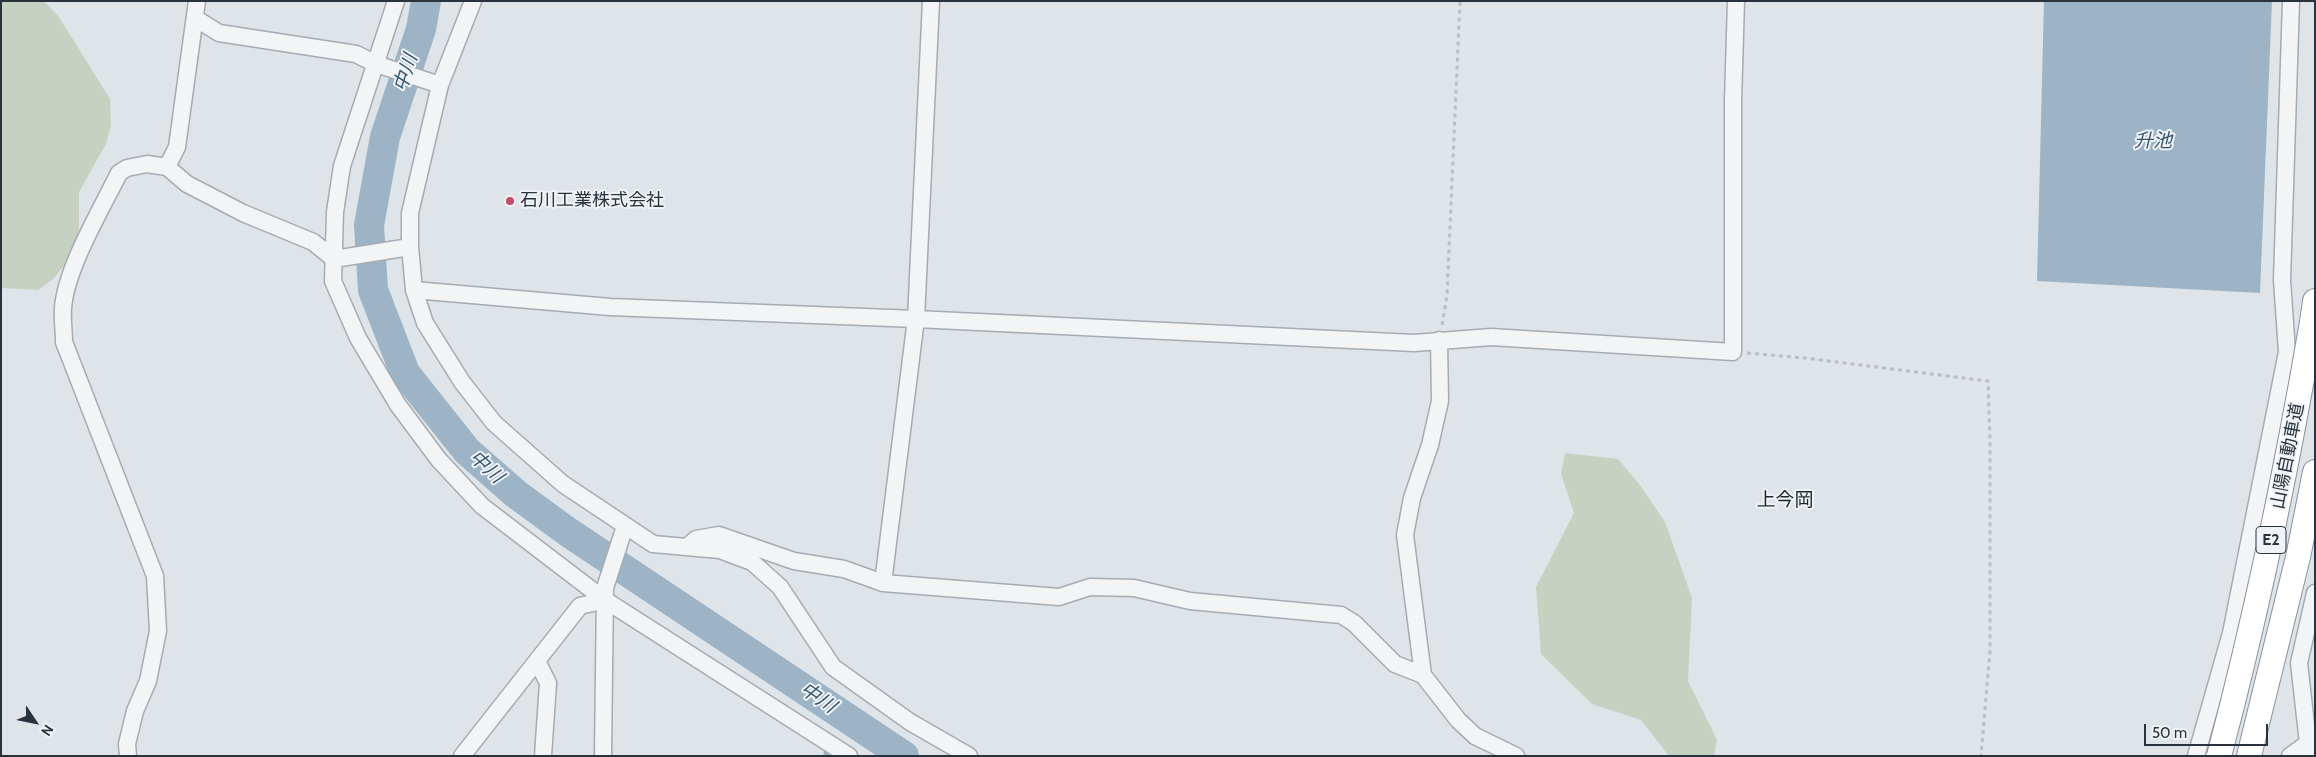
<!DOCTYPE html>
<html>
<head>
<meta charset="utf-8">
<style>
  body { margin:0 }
  #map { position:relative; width:2316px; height:757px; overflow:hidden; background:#dfe4e8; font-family:Cabin,sans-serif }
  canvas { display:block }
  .frame { position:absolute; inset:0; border:2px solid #29333e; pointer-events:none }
  .north { position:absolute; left:10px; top:697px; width:50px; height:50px; -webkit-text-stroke:4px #eff2f6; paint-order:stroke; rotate:124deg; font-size:14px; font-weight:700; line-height:20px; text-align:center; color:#29333e }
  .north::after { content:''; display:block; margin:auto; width:18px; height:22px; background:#29333e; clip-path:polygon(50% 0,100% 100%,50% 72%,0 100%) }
  .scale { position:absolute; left:2144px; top:724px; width:124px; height:22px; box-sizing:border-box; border:2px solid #29333e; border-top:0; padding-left:6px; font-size:15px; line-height:18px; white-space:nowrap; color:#29333e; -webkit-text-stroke:4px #eff2f6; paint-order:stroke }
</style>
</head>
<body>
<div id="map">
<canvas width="2316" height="757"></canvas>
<div class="frame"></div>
<div class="north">N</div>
<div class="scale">50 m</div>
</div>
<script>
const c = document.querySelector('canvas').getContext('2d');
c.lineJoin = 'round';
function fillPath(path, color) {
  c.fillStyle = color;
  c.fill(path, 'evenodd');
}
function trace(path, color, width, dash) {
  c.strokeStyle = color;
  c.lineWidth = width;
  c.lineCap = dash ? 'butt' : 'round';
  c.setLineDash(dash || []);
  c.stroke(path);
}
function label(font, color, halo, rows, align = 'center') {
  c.font = font + ' Cabin,"Noto Sans JP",sans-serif';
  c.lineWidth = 4;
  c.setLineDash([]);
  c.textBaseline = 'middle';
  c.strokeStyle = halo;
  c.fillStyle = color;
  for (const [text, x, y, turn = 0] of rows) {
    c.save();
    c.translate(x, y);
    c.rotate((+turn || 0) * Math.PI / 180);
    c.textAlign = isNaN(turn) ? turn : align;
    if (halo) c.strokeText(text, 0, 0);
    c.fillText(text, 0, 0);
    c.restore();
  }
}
const green = new Path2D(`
  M 1,1 L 44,1 L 59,17 L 110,99 L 111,126 L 106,144 L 79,192 L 79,235 L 69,260 L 53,279 L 38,290 L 1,288 Z
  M 1565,453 L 1618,459 L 1640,485 L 1665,522 L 1692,598 L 1688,681 L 1717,740 L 1714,756 L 1669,756 L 1641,720 L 1592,704 L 1541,654 L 1536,587 L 1574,513 L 1561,474 Z`);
const water = new Path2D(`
  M 2044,1 L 2272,1 L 2260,293 L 2037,281 Z`);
const stream = new Path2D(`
  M 824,704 L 825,718
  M 826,753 L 826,756`);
const river = new Path2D(`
  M 426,1 L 421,29 L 385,137 L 369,225 L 373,290 L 405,373 L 467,451 L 516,494 L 568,532 L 904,756`);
const path = new Path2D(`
  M 1442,325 L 1447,295 L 1460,1
  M 1747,353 L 1804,358 L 1988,381 L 1990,440 L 1990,651 L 1981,756`);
const minor = new Path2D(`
  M 396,1 L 342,166 L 335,212 L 333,281 L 358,338 L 398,405 L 439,460 L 482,506 L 605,600 L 849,756
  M 473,1 L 440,85 L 410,213 L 410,247 L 414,290 L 425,323 L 462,382 L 494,423 L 563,484 L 653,544 L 720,550 L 752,562 L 780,587 L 833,667 L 910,722 L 969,756
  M 195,18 L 219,33 L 356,54 L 376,64 L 440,85
  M 167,167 L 177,147 L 197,1
  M 414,290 L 610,307 L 916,319 L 1414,343 L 1491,337 L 1733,352 L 1733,101 L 1736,1
  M 1439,340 L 1440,401 L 1430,445 L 1412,498 L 1405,535 L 1423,675 L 1458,720 L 1475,736 L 1516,756
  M 687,547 L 696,539 L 719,535 L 794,561 L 844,569 L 883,583 L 1059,597 L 1090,587 L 1134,588 L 1190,601 L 1341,615 L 1354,623 L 1395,664 L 1423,675
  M 883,583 L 916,319 L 931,1
  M 537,661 L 548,683 L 543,756
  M 128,756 L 127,744 L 135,711 L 148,681 L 158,631 L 155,576 L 64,342 C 64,331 62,319 63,308 C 66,268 101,210 119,173 L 127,168 L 147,164 L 167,167 L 187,184 L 243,213 L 313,242 L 334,259 L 410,247
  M 462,756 L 580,606 L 605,600
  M 603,756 L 605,588 L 625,526
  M 2196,756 L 2231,633 L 2287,352 L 2282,280 L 2291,1
  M 2290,756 L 2308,743
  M 2311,756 L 2308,743 L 2299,663 L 2315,593`);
const highway = new Path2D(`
  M 2312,322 L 2315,301
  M 2249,756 L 2298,557 L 2315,472`);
const highwayBridge = new Path2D(`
  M 2219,756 C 2257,613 2287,468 2312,322`);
const markers = [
  [510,201,5,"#c84a67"]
];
const shields = [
  [2271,540,30]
];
const shieldNames = [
  ["E2",2271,540]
];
const poiNames = [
  ["石川工業株式会社",520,201]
];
const streetNames = [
  ["山陽自動車道",2288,456,-79]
];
const waterNames = [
  ["中川",406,73,-72],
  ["升池",2153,141],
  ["中川",486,467,42],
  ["中川",818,698,34]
];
const neighbourhoodNames = [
  ["上今岡",1785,500]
];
fillPath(green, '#c7d1c1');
fillPath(water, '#9cb4c6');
trace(stream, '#9cb4c6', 5);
trace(river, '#9cb4c6', 30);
trace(minor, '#a5abb2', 19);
trace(highway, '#88929e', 26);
trace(path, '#babec2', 3, [4, 4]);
trace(minor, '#f2f4f6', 16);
trace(highway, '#fff', 24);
trace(highwayBridge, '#88929e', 26, []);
trace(highwayBridge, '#fff', 24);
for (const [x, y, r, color] of markers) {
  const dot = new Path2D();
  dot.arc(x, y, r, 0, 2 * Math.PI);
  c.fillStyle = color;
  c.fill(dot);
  trace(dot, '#eff2f6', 2);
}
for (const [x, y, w] of shields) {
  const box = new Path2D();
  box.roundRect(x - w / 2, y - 13.5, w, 27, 4);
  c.fillStyle = '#eff2f6';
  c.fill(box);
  trace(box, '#29333e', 1);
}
label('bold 16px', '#29333e', null, shieldNames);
label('18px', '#29333e', '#eff2f6', poiNames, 'left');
label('18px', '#29333e', '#eff2f6', streetNames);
label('italic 19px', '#355570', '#eff2f6', waterNames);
label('19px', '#1b242f', '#eff2f6', neighbourhoodNames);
</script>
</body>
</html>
